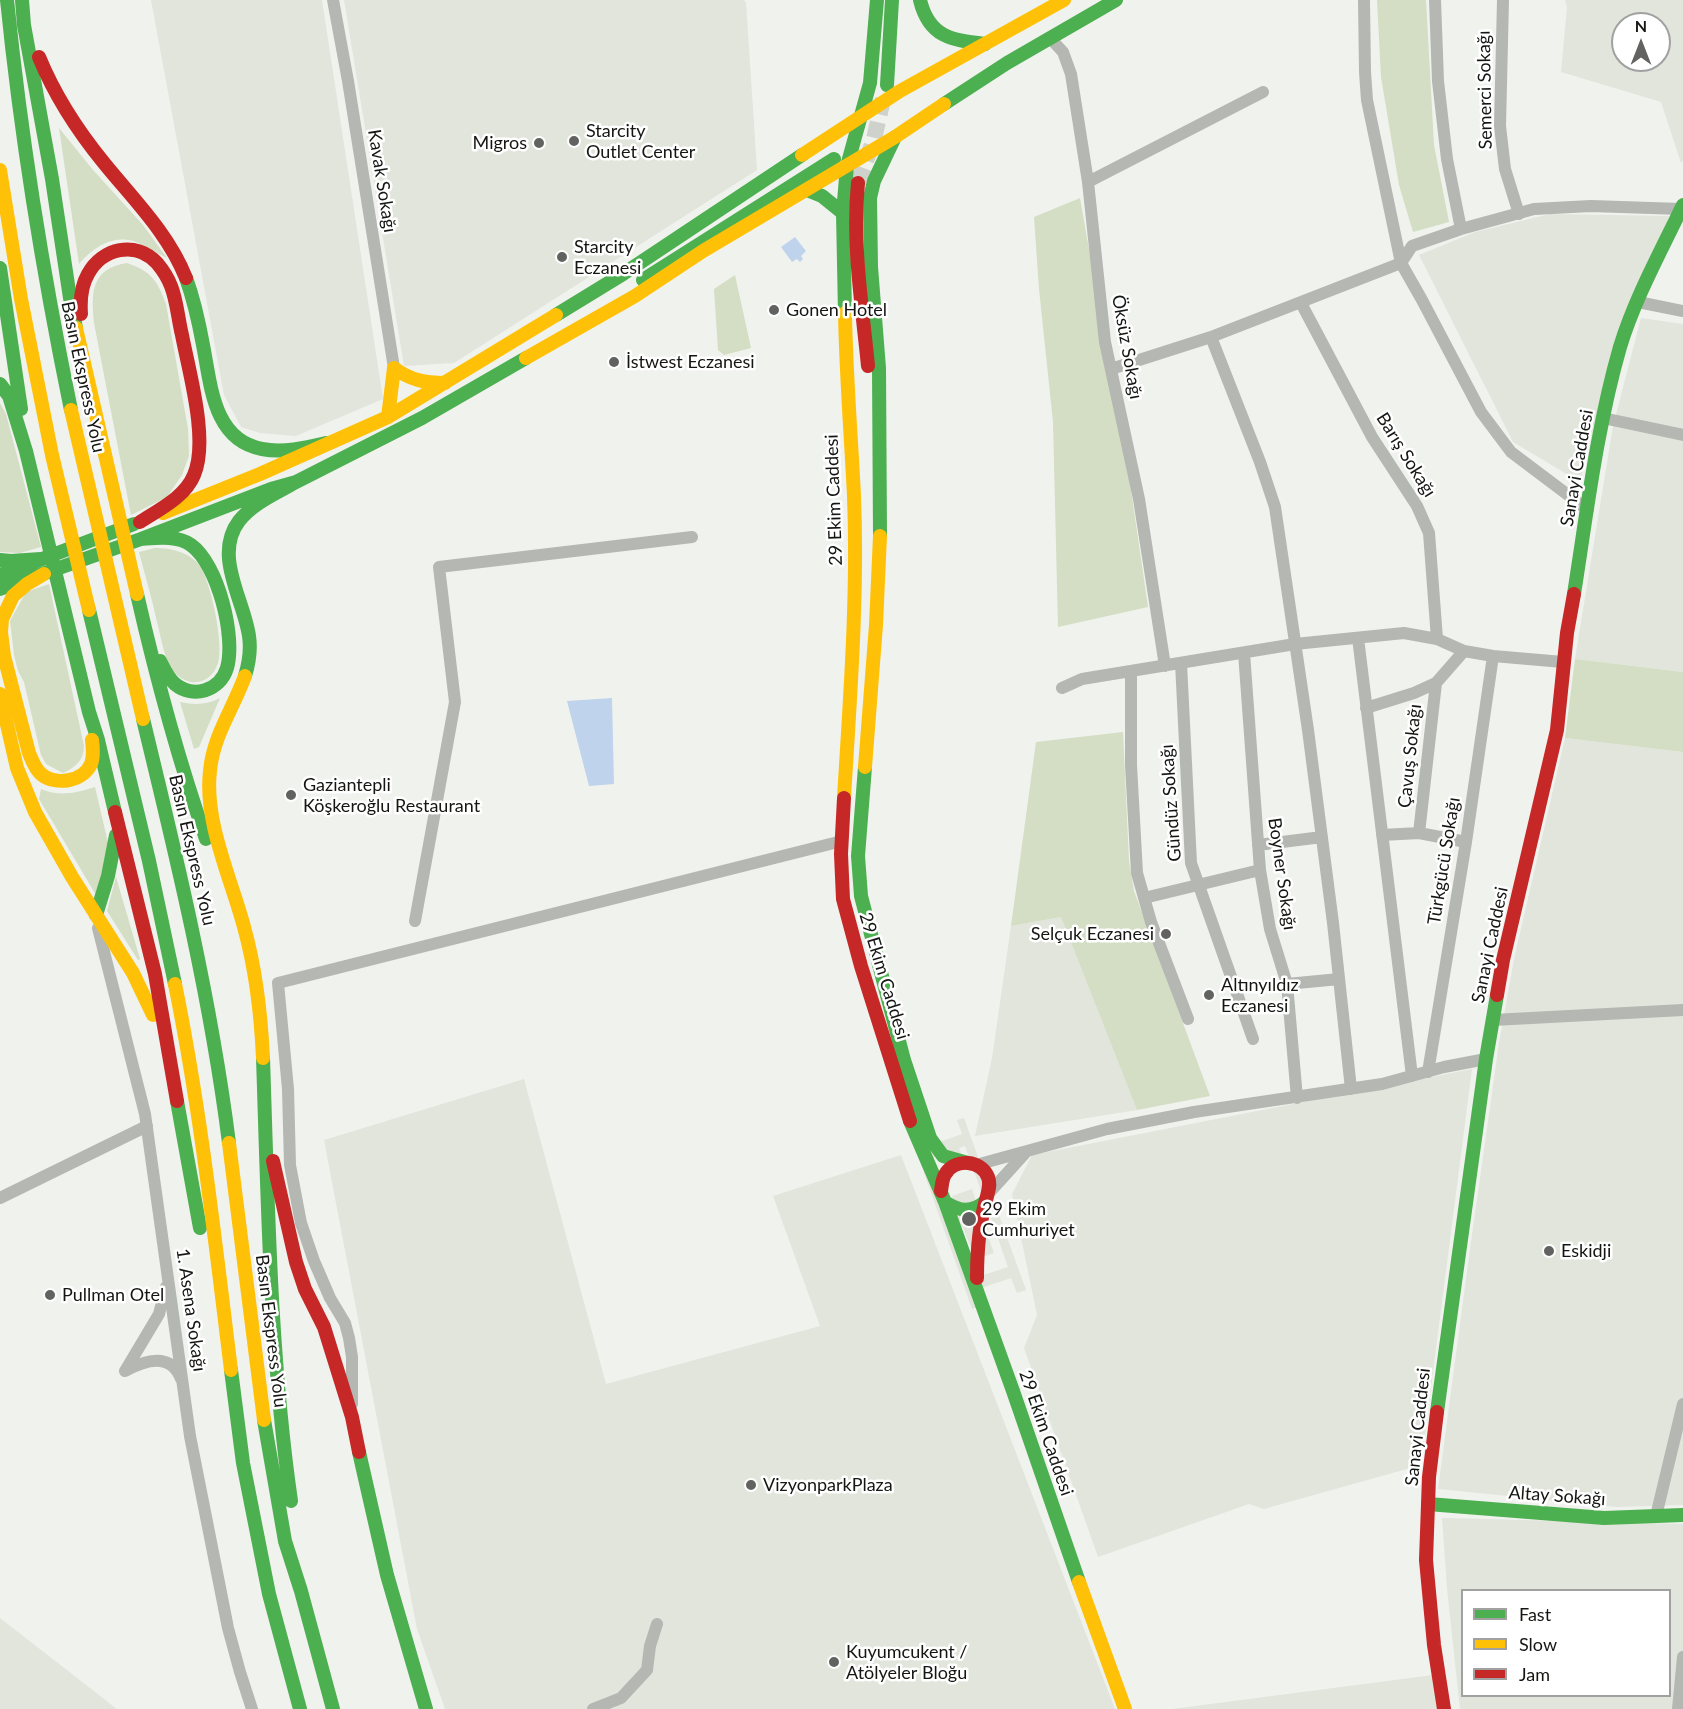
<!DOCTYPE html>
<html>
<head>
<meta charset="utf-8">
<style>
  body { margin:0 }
  #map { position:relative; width:1683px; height:1709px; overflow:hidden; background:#f0f2ee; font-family:Lato,sans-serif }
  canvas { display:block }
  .legend { position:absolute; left:1461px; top:1589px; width:210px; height:108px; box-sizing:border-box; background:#fff; border:2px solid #a1a1a1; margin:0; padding:8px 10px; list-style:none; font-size:18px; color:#151513 }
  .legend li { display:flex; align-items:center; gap:12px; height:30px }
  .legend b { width:30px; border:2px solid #a1a1a1 }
  .north { position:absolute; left:1611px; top:12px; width:60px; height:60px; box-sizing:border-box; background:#fff; border:2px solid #a1a1a1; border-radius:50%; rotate:0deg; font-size:16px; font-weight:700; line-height:24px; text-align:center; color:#151513 }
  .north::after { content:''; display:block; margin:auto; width:21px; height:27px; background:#626260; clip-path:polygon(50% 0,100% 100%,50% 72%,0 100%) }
</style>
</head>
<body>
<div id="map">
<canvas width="1683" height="1709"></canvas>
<ul class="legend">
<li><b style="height:8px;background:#4caf50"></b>Fast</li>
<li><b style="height:8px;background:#ffc107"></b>Slow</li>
<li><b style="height:8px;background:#c62828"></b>Jam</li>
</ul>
<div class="north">N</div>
</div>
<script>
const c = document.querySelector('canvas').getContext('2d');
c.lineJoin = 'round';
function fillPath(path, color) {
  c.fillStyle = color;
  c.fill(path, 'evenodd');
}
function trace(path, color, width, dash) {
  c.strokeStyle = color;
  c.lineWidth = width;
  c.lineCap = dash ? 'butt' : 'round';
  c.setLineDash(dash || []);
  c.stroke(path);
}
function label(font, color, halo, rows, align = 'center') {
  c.font = font + ' Lato,sans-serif';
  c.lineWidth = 5;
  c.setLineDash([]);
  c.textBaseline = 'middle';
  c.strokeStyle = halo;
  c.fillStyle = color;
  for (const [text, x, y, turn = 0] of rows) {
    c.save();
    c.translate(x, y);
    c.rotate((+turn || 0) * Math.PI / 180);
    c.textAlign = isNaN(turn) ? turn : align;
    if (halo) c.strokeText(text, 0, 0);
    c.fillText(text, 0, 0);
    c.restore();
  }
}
const built = new Path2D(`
  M 151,0 L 322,0 L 383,399 L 296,436 L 260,433 L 241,427 L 224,395 Z
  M 344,0 L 744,0 L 746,2 L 757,170 L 454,363 L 404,366 Z
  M 1565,0 L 1683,0 L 1683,160 L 1681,163 L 1661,102 L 1561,72 L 1567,7 ZM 1623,24 L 1659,24 L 1659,60 L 1623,60 Z
  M 1550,214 L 1669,216 L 1599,408 L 1580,482 L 1513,442 L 1419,255 L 1475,232 Z
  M 1641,318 L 1683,324 L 1683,672 L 1575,659 L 1613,426 Z
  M 1565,738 L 1683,752 L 1683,1505 L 1617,1507 L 1438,1489 L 1470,1249 L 1499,1043 L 1514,959 Z
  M 1061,917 L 1137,1110 L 975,1136 L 992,1058 L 1011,926 Z
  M 1472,1069 L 1421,1465 L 1264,1509 L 1249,1504 L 1098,1557 L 1024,1348 L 1037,1315 L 1012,1194 L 1032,1155 Z
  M 524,1079 L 606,1384 L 820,1326 L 773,1196 L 901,1155 L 1115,1709 L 445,1709 L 417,1629 L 324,1140 Z
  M 964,1118 L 1026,1290 L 1017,1293 L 1011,1278 L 975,1290 L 980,1306 L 972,1309 L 911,1136 L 925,1147 L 962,1134 L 957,1120 ZM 965,1146 L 986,1205 L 978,1208 L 972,1189 L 952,1196 L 959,1214 L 929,1158 L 961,1153 L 959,1148 ZM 990,1216 L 1008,1267 L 971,1279 L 954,1230 L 963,1227 L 975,1259 L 994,1253 L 982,1219 Z
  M 1442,1518 L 1683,1524 L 1683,1709 L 1460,1709 L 1447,1589 ZM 1462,1590 L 1670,1590 L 1670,1696 L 1462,1696 Z
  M 0,1618 L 117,1709 L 0,1709 Z
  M 1433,1675 L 1438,1709 L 1172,1709 Z`);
const green = new Path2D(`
  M 1377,0 L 1426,0 L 1434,145 L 1449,222 L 1413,232 L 1399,185 L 1381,77 Z
  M 59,128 L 93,170 L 143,225 L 167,258 C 156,253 139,241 128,240 C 108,237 91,250 79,264 Z
  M 1080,198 L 1130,483 L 1148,607 L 1058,627 L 1053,422 L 1039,289 L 1034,217 Z
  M 127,263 C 152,272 157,280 166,304 L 188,429 L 189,456 L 182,475 L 167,497 L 131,515 L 94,323 C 91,292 91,269 127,263 Z
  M 735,275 L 751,348 L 724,355 L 718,350 L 714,289 Z
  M 0,403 L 6,414 L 41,547 L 20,553 L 0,552 Z
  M 155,548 C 170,548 190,552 200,566 C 211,583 224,644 218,663 C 210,688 182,688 170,666 C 163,653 161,637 157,622 C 152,599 145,575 139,552 Z
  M 49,584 L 84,746 C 84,760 76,767 63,773 L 46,764 L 41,755 L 24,682 L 18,671 L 14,655 L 10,621 L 26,592 Z
  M 1575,659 L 1683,672 L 1683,752 L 1565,738 Z
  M 220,698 L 199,747 L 194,749 L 180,702 C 195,705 207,705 220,698 Z
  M 1123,732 L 1129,861 L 1134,891 L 1210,1096 L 1137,1110 L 1061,917 L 1011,926 L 1036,742 Z
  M 95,787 L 109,847 L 96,895 L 39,799 L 41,789 C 59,797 76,793 95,787 Z
  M 116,877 L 140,959 L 138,960 L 107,911 Z`);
const water = new Path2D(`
  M 795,237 L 806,251 L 801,256 L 803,259 L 800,262 L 797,259 L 792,262 L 781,247 Z
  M 612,698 L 614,784 L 589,786 L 567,701 Z`);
const secondaryTunnel = new Path2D(`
  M 858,183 L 874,139 L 884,95`);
const street = new Path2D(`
  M 333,0 L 348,81 L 394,368
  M 1364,0 L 1365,72 L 1367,100 L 1401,263 L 1422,300 L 1481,412 L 1511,452 L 1588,510
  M 1435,0 L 1438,81 L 1447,159 L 1461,229
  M 1503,0 L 1500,126 L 1505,169 L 1519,214
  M 1050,38 L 1063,52 L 1071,74 L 1088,182 L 1105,342 L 1139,499 L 1165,666
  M 1088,182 L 1263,92
  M 1638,302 L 1683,311
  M 1301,303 L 1372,437 L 1417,506 L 1429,533 L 1437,639
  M 1211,337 L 1260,462 L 1275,507 L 1308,730 L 1333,923 L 1351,1089
  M 1111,369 L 1211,337 L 1401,263 L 1412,246 L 1461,229 L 1534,209 L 1591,206 L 1681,209
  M 1603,418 L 1683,435
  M 1358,638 L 1412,1076
  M 1244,653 L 1260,870 L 1270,929 L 1287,984 L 1297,1098
  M 1181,663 L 1191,863 L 1253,1039
  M 1131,671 L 1131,765 L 1137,873 L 1151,922 L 1188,1019
  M 1062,688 L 1082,679 L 1295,644 L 1404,633 L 1437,639 L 1464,651 L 1493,656 L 1563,662
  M 1366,708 L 1414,693 L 1436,683 L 1464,651
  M 1419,833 L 1436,683
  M 1382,835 L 1419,833 L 1466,842
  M 1258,845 L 1322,837
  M 1144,898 L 1260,870
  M 415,921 L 455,702 L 439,567 L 692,537
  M 98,928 L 145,1114 L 190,1436 L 228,1628 L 240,1672 L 252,1709
  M 1287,984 L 1339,979
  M 1493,1020 L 1683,1010
  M 1428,1072 L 1466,842 L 1493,656
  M 1027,1151 L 1107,1129 L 1194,1112 L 1382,1084 L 1444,1067 L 1486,1059
  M 976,1165 L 1027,1151 L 989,1193
  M 0,1198 L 147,1126
  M 125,1371 L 159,1314 L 166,1287
  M 125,1371 C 145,1360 171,1352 181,1379
  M 352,1404 L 352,1357 L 349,1338 L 345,1323 L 330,1298 L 314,1261 L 301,1223 L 290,1165 L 288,1089 L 278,983 L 842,841
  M 1656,1516 L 1683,1404
  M 593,1709 L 621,1698 L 647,1670 L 650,1646 L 657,1624
  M 1678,1709 L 1683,1657`);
const fast = new Path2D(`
  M 7,0 C 21,138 43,274 71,410
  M 22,0 L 24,25 L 52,179 L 70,298 L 76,328
  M 920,0 C 929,37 951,40 985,44
  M 887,85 L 892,0
  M 944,104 L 1007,63 L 1116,0
  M 807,190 L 822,196 L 843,213
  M 0,268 L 21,409
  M 186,278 C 194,300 199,323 203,345 C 211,385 213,440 262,449 C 283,453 305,448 326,443
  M 643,280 L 834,159
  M 845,313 L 843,213 L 847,166 L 870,83 L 877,0
  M 556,315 L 623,274 L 802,155
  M 0,384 L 9,396 L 26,451 L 89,712 L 98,740 L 115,812
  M 880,536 L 879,368 L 871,267 L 870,198 L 874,181 L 895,137
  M 141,539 C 156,538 177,535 191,545 C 218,564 236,637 227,668 C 220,691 193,699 175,684 C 168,678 164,669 160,661
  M 0,560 L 11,561 L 41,559
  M 0,575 L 134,524
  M 0,589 L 141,539 L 271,489 L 296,482 L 422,418 L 526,358
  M 137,594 C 156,677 178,759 206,839
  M 1574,594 C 1587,511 1597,427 1620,347 C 1635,298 1661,251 1683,205
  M 89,610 L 149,861 L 175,984
  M 245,676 C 249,663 251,649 249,636 C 244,600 213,555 239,521 C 253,503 277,493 296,482
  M 143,719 C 177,859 211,1000 229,1143
  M 865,767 L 858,856 L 861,896 L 904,1060 L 930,1138 L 943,1156 L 968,1163
  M 96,915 L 108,876 L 116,835
  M 263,1058 C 268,1206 270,1354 291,1501
  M 177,1101 L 200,1228
  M 910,1121 L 945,1202 L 1013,1391 L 1079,1582
  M 945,1202 C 960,1212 972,1213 986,1201
  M 231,1370 L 243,1463 L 269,1594 L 300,1709
  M 1437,1412 L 1486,1059 L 1497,995
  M 264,1420 L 285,1541 L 301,1591 L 333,1709
  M 359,1452 L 387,1575 L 426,1709
  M 1428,1504 L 1604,1518 L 1683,1515`);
const slow = new Path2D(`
  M 802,155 L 900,91 L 1064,0
  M 0,170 L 21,299 L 52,455 L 89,610
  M 76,328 L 137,594
  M 526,358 L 635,296 L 703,251 L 895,137 L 944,104
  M 71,410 L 143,719
  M 388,417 L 394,368 C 410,380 425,383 445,383
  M 163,513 L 260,474 L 388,417 L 556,315
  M 44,574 L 27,584 L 13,596 L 2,619 L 1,632 L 4,656 L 29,753 C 32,760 35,769 41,774 C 55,786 83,782 91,764 C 94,757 93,748 92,740
  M 245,676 C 233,709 213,736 210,771 C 204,822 231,878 244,927 C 256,970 261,1014 263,1058
  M 0,694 L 17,768 L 35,812 L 72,877 L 133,973 L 153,1015
  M 865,767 L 876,625 L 880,536
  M 844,798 C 850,697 858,596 854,496 C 851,435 846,374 845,313
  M 175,984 C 201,1112 215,1241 231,1370
  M 229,1143 L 264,1420
  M 1079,1582 L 1125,1709`);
const jam = new Path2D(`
  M 39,57 C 55,96 77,130 104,163 C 134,200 168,233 186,278
  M 858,183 C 852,244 862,305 868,366
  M 81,314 C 80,300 81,286 88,274 C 102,248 136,240 157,263 C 162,269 168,278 171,286 C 177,301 178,319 182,335 C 189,372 209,440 194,475 C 185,497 160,509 140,522
  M 844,798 L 841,854 L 843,899 L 861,966 L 910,1121
  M 115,812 L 155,974 L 177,1101
  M 1497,995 L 1503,960 L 1557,730 L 1567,633 L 1574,594
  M 273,1161 L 296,1262 L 305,1289 L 324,1327 L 352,1417 L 359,1452
  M 941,1191 C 942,1185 942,1178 946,1173 C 956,1158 981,1160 988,1177 C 991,1185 988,1192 986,1200 C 979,1225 977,1251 977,1278
  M 1437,1412 L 1429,1477 L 1426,1560 L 1434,1645 L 1444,1709`);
const markers = [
  [574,141,6,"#626260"],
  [539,143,6,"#626260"],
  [562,257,6,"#626260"],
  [774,310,6,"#626260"],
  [614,362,6,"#626260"],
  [291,795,6,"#626260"],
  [1166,934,6,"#626260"],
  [1209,995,6,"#626260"],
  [969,1219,8,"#626260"],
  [1549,1251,6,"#626260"],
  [50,1295,6,"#626260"],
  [751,1485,6,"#626260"],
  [834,1662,6,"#626260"]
];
const streetNames = [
  ["Semerci Sokağı",1485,90,-91],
  ["Kavak Sokağı",382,181,81],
  ["Öksüz Sokağı",1127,347,80],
  ["Basın Ekspress Yolu",83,377,78],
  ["Barış Sokağı",1406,455,58],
  ["Sanayi Caddesi",1577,468,-80],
  ["29 Ekim Caddesi",834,500,-92],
  ["Çavuş Sokağı",1410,756,-84],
  ["Gündüz Sokağı",1171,803,-94],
  ["Basın Ekspress Yolu",192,850,77],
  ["Türkgücü Sokağı",1444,861,-81],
  ["Boyner Sokağı",1282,874,82],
  ["Sanayi Caddesi",1490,945,-78],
  ["29 Ekim Caddesi",884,976,73],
  ["1. Asena Sokağı",191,1310,82],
  ["Basın Ekspress Yolu",271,1331,83],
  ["Sanayi Caddesi",1418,1427,-84],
  ["29 Ekim Caddesi",1046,1433,71],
  ["Altay Sokağı",1557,1496,4]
];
const poiNames = [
  ["Starcity",586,131],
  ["Outlet Center",586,152],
  ["Migros",527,143,"right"],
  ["Starcity",574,247],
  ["Eczanesi",574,268],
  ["Gonen Hotel",786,310],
  ["İstwest Eczanesi",626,362],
  ["Gaziantepli",303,785],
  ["Köşkeroğlu Restaurant",303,806],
  ["Selçuk Eczanesi",1154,934,"right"],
  ["Altınyıldız",1221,985],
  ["Eczanesi",1221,1006],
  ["29 Ekim",982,1209],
  ["Cumhuriyet",982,1230],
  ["Eskidji",1561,1251],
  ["Pullman Otel",62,1295],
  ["VizyonparkPlaza",763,1485],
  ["Kuyumcukent /",846,1652],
  ["Atölyeler Bloğu",846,1673]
];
fillPath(built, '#e1e5dc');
fillPath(green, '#d3dec4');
fillPath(water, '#bfd3ed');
trace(secondaryTunnel, '#cfd1cd', 16, [16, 8]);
trace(street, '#b4b7b2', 12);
trace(fast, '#4caf50', 14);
trace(slow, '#ffc107', 14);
trace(jam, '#c62828', 14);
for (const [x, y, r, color] of markers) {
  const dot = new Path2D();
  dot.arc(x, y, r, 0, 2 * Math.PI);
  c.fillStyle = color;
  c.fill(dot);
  trace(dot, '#fff', 2);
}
label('18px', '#151513', '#fff', streetNames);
label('18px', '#151513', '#fff', poiNames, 'left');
</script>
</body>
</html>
